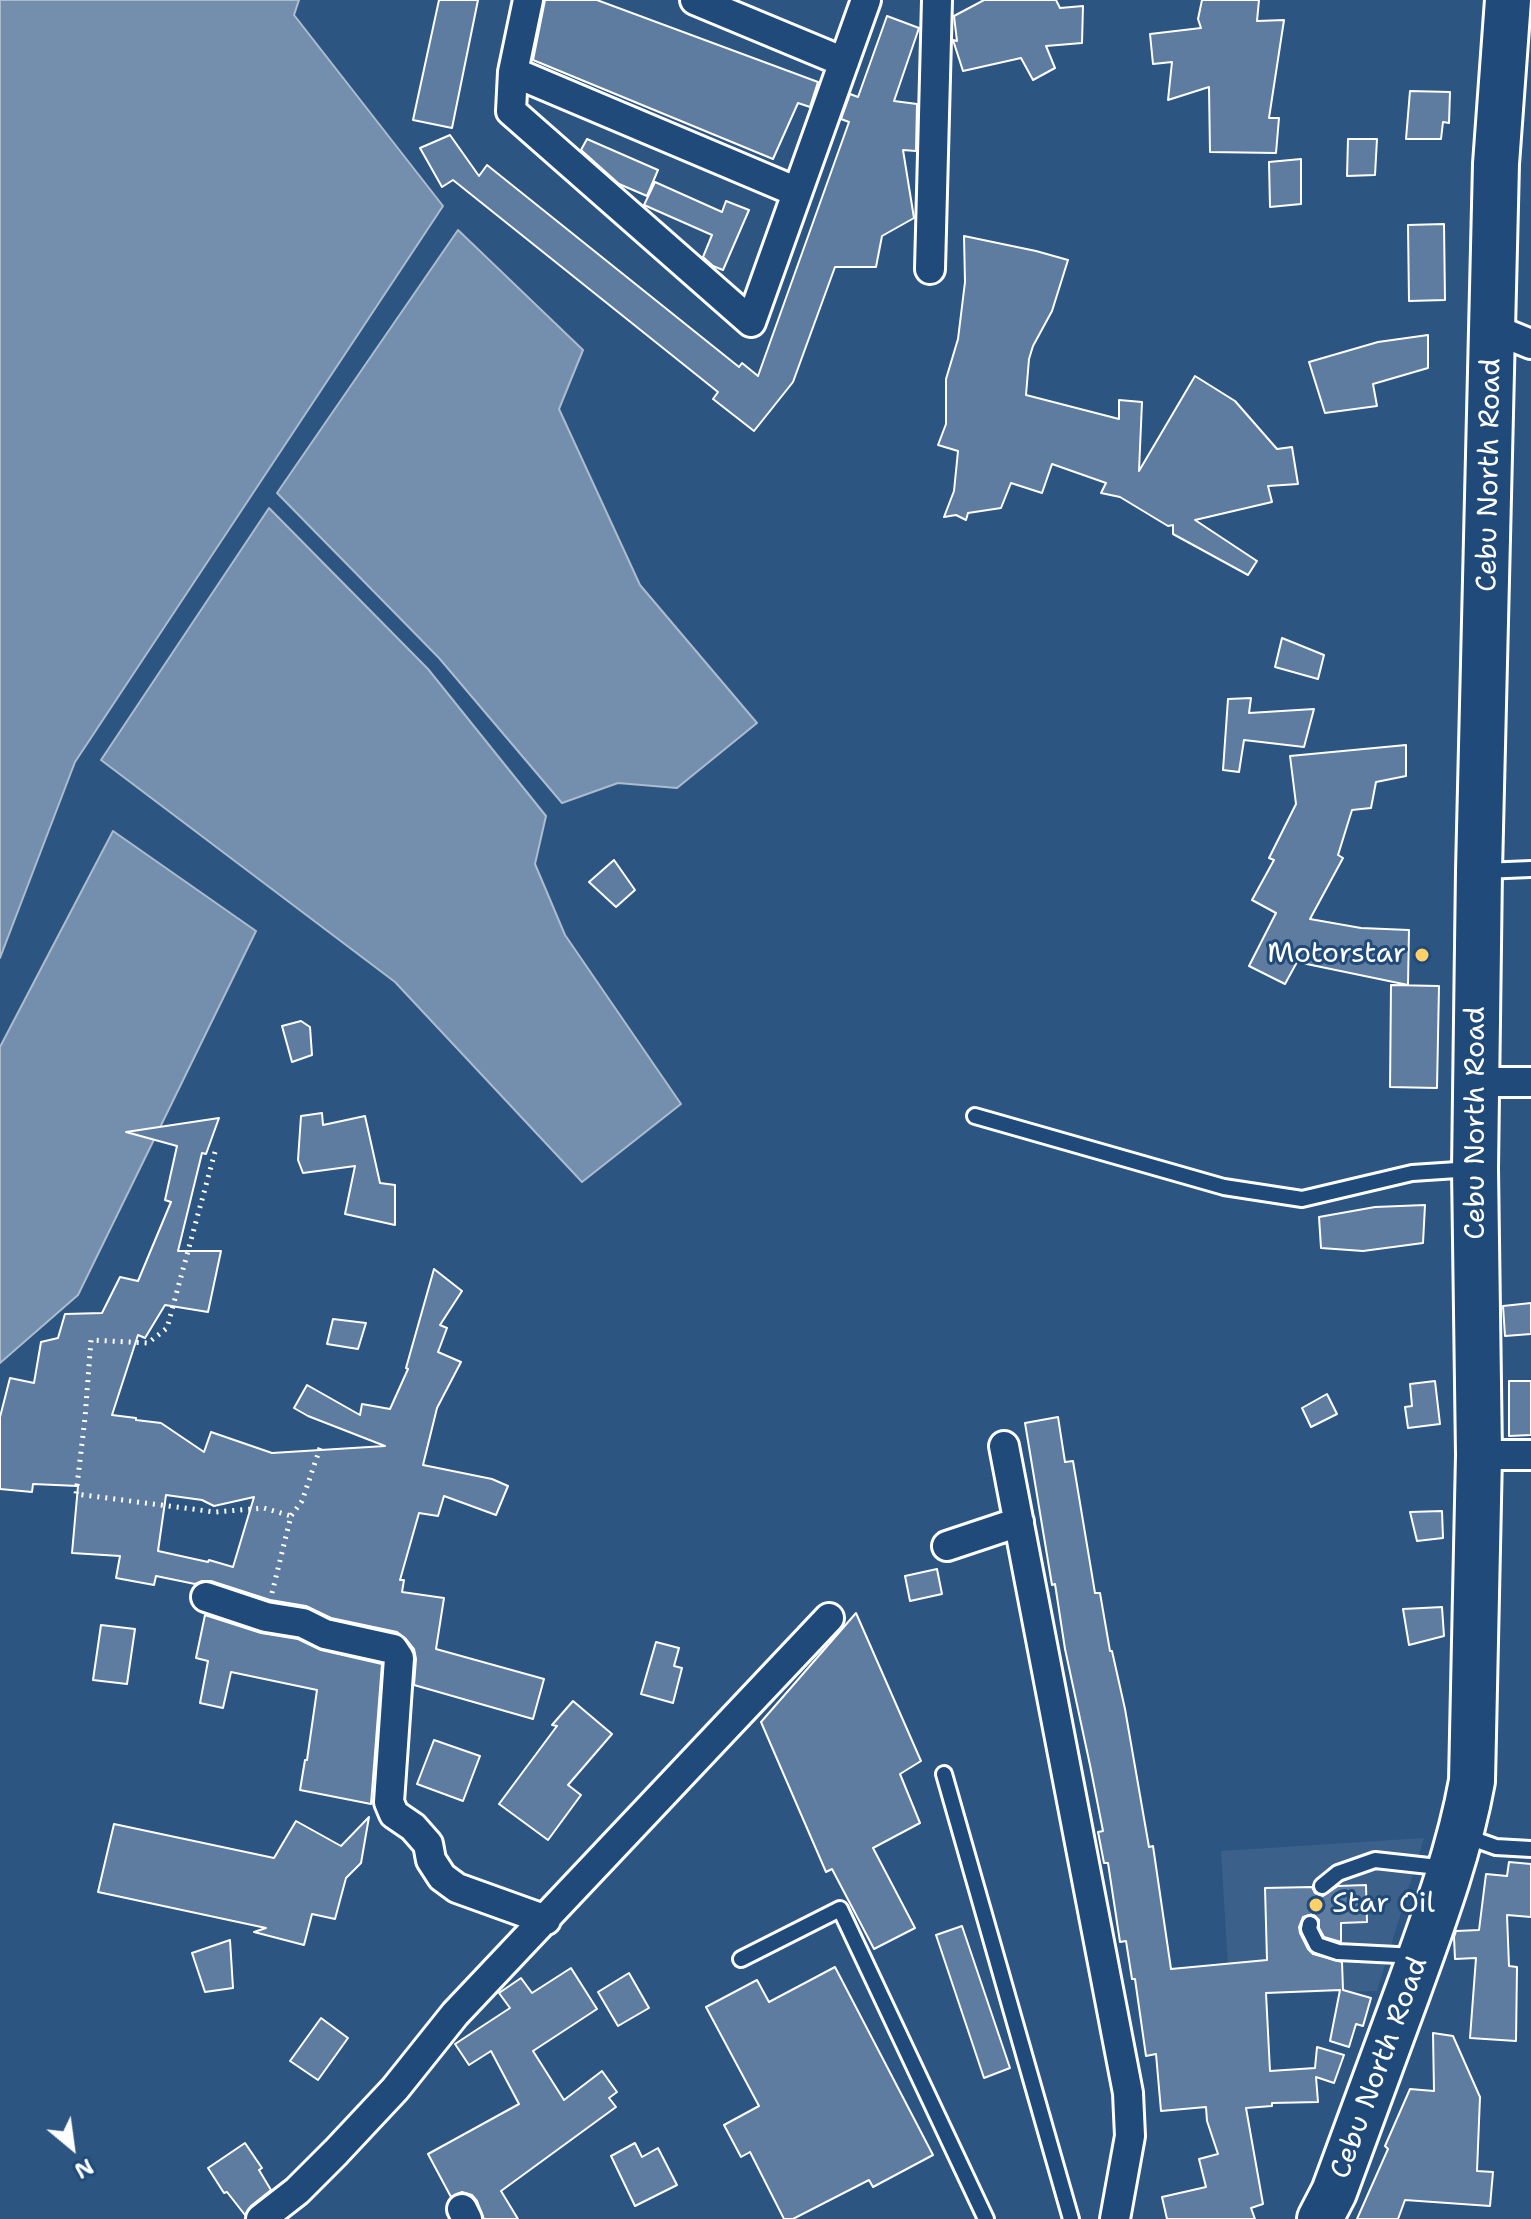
<!DOCTYPE html>
<html>
<head>
<meta charset="utf-8">
<style>
  body { margin:0 }
  #map { position:relative; width:1531px; height:2219px; overflow:hidden; background:#2c5582; font-family:"Shantell Sans",sans-serif }
  canvas { display:block }
  .north { position:absolute; left:32px; top:2107px; width:80px; height:80px; -webkit-text-stroke:6px #1f4a7a; paint-order:stroke; rotate:151deg; font-size:22px; font-weight:700; line-height:32px; text-align:center; color:#fff }
  .north::after { content:''; display:block; margin:auto; width:28px; height:36px; background:#fff; clip-path:polygon(50% 0,100% 100%,50% 72%,0 100%) }
</style>
</head>
<body>
<div id="map">
<canvas width="1531" height="2219"></canvas>
<div class="north">N</div>
</div>
<script>
const c = document.querySelector('canvas').getContext('2d');
c.lineJoin = 'round';
function fillPath(path, color) {
  c.fillStyle = color;
  c.fill(path, 'evenodd');
}
function trace(path, color, width, dash) {
  c.strokeStyle = color;
  c.lineWidth = width;
  c.lineCap = dash ? 'butt' : 'round';
  c.setLineDash(dash || []);
  c.stroke(path);
}
function label(font, color, halo, rows, align = 'center') {
  c.font = font + ' "Shantell Sans",sans-serif';
  c.lineWidth = 6;
  c.setLineDash([]);
  c.textBaseline = 'middle';
  c.strokeStyle = halo;
  c.fillStyle = color;
  for (const [text, x, y, turn = 0] of rows) {
    c.save();
    c.translate(x, y);
    c.rotate((+turn || 0) * Math.PI / 180);
    c.textAlign = isNaN(turn) ? turn : align;
    if (halo) c.strokeText(text, 0, 0);
    c.fillText(text, 0, 0);
    c.restore();
  }
}
const built = new Path2D(`
  M 1424,1838 L 1377,1991 L 1230,1995 L 1221,1851 Z`);
const water = new Path2D(`
  M 0,0 L 299,0 L 294,15 L 443,206 L 75,762 L 0,958 Z
  M 458,230 L 583,350 L 559,409 L 640,585 L 757,723 L 677,788 L 618,783 L 562,803 L 439,658 L 277,493 Z
  M 269,508 L 428,669 L 546,816 L 535,864 L 565,935 L 681,1104 L 582,1182 L 395,982 L 101,760 Z
  M 113,831 L 256,931 L 78,1295 L 0,1363 L 0,1047 Z`);
const building = new Path2D(`
  M 439,0 L 478,0 L 452,128 L 413,120 Z
  M 545,0 L 597,0 L 818,82 L 810,107 L 798,103 L 773,159 L 533,60 Z
  M 984,0 L 1056,0 L 1060,8 L 1083,6 L 1082,43 L 1046,46 L 1055,68 L 1033,80 L 1021,58 L 963,71 L 953,40 L 957,41 L 954,16 Z
  M 1202,0 L 1259,0 L 1257,21 L 1284,20 L 1269,118 L 1279,118 L 1276,153 L 1210,152 L 1209,87 L 1168,100 L 1172,62 L 1153,64 L 1150,34 L 1201,28 L 1198,19 Z
  M 887,16 L 919,28 L 894,101 L 917,104 L 916,151 L 903,150 L 914,218 L 882,236 L 876,267 L 835,267 L 793,382 L 754,431 L 713,399 L 718,392 L 453,180 L 442,187 L 420,148 L 450,135 L 479,176 L 487,165 L 739,367 L 742,363 L 758,376 L 849,122 L 841,119 L 850,94 L 858,97 Z
  M 1410,91 L 1450,92 L 1449,123 L 1443,122 L 1441,139 L 1406,139 Z
  M 587,139 L 658,170 L 647,196 L 619,184 L 581,150 Z
  M 1348,139 L 1377,139 L 1375,175 L 1347,176 Z
  M 1301,159 L 1301,204 L 1270,207 L 1269,162 Z
  M 655,182 L 722,212 L 726,201 L 749,210 L 723,270 L 713,266 L 703,257 L 712,235 L 644,205 Z
  M 1444,224 L 1445,300 L 1409,301 L 1408,225 Z
  M 964,236 L 1036,251 L 1068,260 L 1052,311 L 1033,346 L 1029,359 L 1026,395 L 1119,419 L 1119,400 L 1142,402 L 1139,471 L 1195,376 L 1235,401 L 1277,449 L 1292,447 L 1298,484 L 1268,486 L 1272,502 L 1195,520 L 1257,561 L 1248,575 L 1173,534 L 1173,525 L 1168,526 L 1120,497 L 1101,493 L 1106,483 L 1052,464 L 1042,493 L 1011,483 L 1001,508 L 968,513 L 966,520 L 956,515 L 944,517 L 954,491 L 958,451 L 938,445 L 946,424 L 946,379 L 958,339 L 965,282 Z
  M 1428,335 L 1428,368 L 1373,384 L 1377,406 L 1325,413 L 1309,362 L 1378,342 Z
  M 1282,638 L 1324,655 L 1318,679 L 1275,667 Z
  M 1251,698 L 1249,713 L 1314,709 L 1304,747 L 1244,740 L 1239,772 L 1223,770 L 1228,699 Z
  M 1406,745 L 1406,776 L 1376,782 L 1371,808 L 1352,810 L 1338,855 L 1343,858 L 1310,919 L 1361,928 L 1409,930 L 1408,985 L 1297,962 L 1285,984 L 1249,966 L 1276,913 L 1252,900 L 1274,860 L 1269,858 L 1296,804 L 1290,756 Z
  M 614,860 L 635,890 L 616,907 L 589,882 Z
  M 1391,985 L 1439,986 L 1437,1088 L 1390,1087 Z
  M 301,1021 L 310,1027 L 312,1055 L 292,1062 L 282,1026 Z
  M 322,1113 L 323,1125 L 365,1116 L 380,1183 L 395,1185 L 395,1225 L 345,1214 L 355,1166 L 303,1173 L 298,1160 L 301,1116 Z
  M 219,1118 L 206,1154 L 202,1153 L 178,1251 L 221,1251 L 208,1312 L 165,1305 L 145,1338 L 138,1335 L 112,1415 L 136,1418 L 136,1420 L 161,1423 L 204,1452 L 211,1432 L 272,1453 L 385,1446 L 308,1416 L 294,1408 L 307,1385 L 360,1415 L 362,1404 L 390,1409 L 408,1369 L 406,1368 L 434,1269 L 462,1291 L 440,1325 L 447,1328 L 438,1352 L 461,1362 L 437,1408 L 423,1465 L 492,1479 L 508,1486 L 496,1515 L 444,1496 L 438,1516 L 419,1513 L 400,1580 L 404,1580 L 402,1592 L 444,1598 L 436,1649 L 544,1679 L 533,1719 L 414,1685 L 416,1659 L 414,1649 L 406,1639 L 397,1632 L 331,1618 L 306,1606 L 270,1600 L 211,1581 L 202,1581 L 195,1584 L 156,1576 L 154,1585 L 116,1578 L 120,1556 L 72,1553 L 78,1486 L 33,1484 L 32,1492 L 0,1489 L 0,1417 L 10,1378 L 34,1383 L 41,1342 L 58,1338 L 65,1314 L 102,1313 L 120,1277 L 138,1281 L 171,1202 L 165,1200 L 177,1146 L 126,1132 ZM 166,1495 L 202,1500 L 214,1506 L 254,1497 L 233,1567 L 209,1560 L 208,1562 L 158,1551 Z
  M 1425,1205 L 1423,1243 L 1363,1251 L 1321,1248 L 1319,1217 L 1375,1207 Z
  M 1531,1303 L 1531,1334 L 1505,1336 L 1503,1306 Z
  M 333,1319 L 366,1323 L 358,1349 L 327,1344 Z
  M 1435,1381 L 1440,1424 L 1408,1428 L 1405,1407 L 1412,1406 L 1410,1384 Z
  M 1509,1381 L 1531,1381 L 1531,1435 L 1509,1436 Z
  M 1327,1394 L 1337,1414 L 1311,1427 L 1302,1408 Z
  M 1058,1417 L 1065,1462 L 1073,1461 L 1095,1593 L 1100,1593 L 1110,1651 L 1112,1651 L 1125,1709 L 1149,1847 L 1153,1846 L 1171,1969 L 1267,1960 L 1265,1888 L 1312,1887 L 1315,1893 L 1323,1896 L 1338,1886 L 1366,1885 L 1367,1922 L 1341,1923 L 1341,1942 L 1324,1937 L 1319,1928 L 1319,1920 L 1313,1914 L 1303,1917 L 1299,1927 L 1300,1933 L 1308,1949 L 1313,1954 L 1342,1962 L 1343,1990 L 1371,1998 L 1363,2026 L 1356,2024 L 1349,2047 L 1330,2041 L 1340,1990 L 1266,1993 L 1270,2071 L 1315,2068 L 1317,2047 L 1344,2055 L 1334,2083 L 1316,2077 L 1318,2102 L 1272,2103 L 1272,2106 L 1246,2108 L 1263,2204 L 1251,2208 L 1255,2219 L 1167,2219 L 1162,2197 L 1206,2187 L 1199,2159 L 1218,2154 L 1207,2121 L 1206,2107 L 1161,2111 L 1156,2054 L 1146,2056 L 1135,1979 L 1132,1979 L 1126,1941 L 1120,1942 L 1108,1863 L 1104,1863 L 1098,1832 L 1103,1831 L 1090,1765 L 1065,1649 L 1055,1584 L 1052,1585 L 1025,1423 Z
  M 1442,1511 L 1443,1538 L 1417,1541 L 1410,1512 Z
  M 937,1569 L 942,1594 L 910,1601 L 905,1576 Z
  M 1442,1607 L 1444,1636 L 1409,1645 L 1403,1609 Z
  M 856,1613 L 921,1761 L 900,1774 L 920,1823 L 873,1848 L 915,1928 L 874,1949 L 832,1869 L 826,1872 L 761,1722 Z
  M 205,1615 L 261,1633 L 298,1639 L 321,1650 L 382,1664 L 371,1804 L 300,1790 L 305,1760 L 307,1760 L 317,1690 L 231,1672 L 223,1708 L 200,1703 L 208,1661 L 196,1658 Z
  M 101,1625 L 135,1629 L 127,1684 L 93,1680 Z
  M 656,1642 L 679,1648 L 674,1666 L 682,1668 L 673,1703 L 641,1694 Z
  M 573,1701 L 612,1734 L 568,1785 L 581,1795 L 548,1840 L 499,1804 L 557,1726 L 552,1725 Z
  M 434,1740 L 480,1756 L 463,1801 L 417,1784 Z
  M 369,1817 L 361,1863 L 346,1878 L 335,1919 L 312,1914 L 304,1945 L 254,1932 L 266,1928 L 98,1892 L 114,1824 L 274,1858 L 296,1821 L 341,1846 Z
  M 1509,1862 L 1531,1864 L 1531,1917 L 1507,1915 L 1509,1966 L 1517,1967 L 1516,2041 L 1470,2038 L 1476,1958 L 1455,1959 L 1454,1937 L 1456,1931 L 1479,1930 L 1486,1874 L 1507,1876 Z
  M 962,1926 L 1010,2068 L 984,2078 L 936,1935 Z
  M 230,1940 L 233,1988 L 205,1992 L 192,1953 Z
  M 835,1967 L 933,2155 L 873,2187 L 869,2180 L 793,2219 L 784,2219 L 750,2152 L 741,2157 L 724,2125 L 759,2106 L 706,2007 L 757,1980 L 769,2002 Z
  M 571,1968 L 597,2009 L 533,2051 L 564,2100 L 602,2071 L 617,2092 L 609,2098 L 616,2107 L 501,2191 L 518,2219 L 484,2219 L 477,2201 L 472,2195 L 462,2192 L 451,2197 L 428,2154 L 519,2104 L 491,2051 L 469,2065 L 455,2044 L 510,2008 L 499,1993 L 521,1978 L 532,1993 Z
  M 629,1973 L 649,2008 L 618,2026 L 598,1992 Z
  M 321,2018 L 348,2038 L 318,2080 L 290,2061 Z
  M 1433,2033 L 1453,2036 L 1480,2097 L 1477,2171 L 1493,2172 L 1490,2206 L 1405,2200 L 1398,2219 L 1357,2219 L 1388,2149 L 1385,2146 L 1410,2089 L 1434,2091 Z
  M 245,2143 L 262,2168 L 259,2170 L 271,2190 L 251,2206 L 245,2215 L 227,2192 L 224,2193 L 208,2168 Z
  M 635,2143 L 642,2157 L 658,2148 L 677,2185 L 635,2206 L 611,2156 Z`);
const path = new Path2D(`
  M 215,1152 L 167,1328 L 148,1343 L 91,1340 L 85,1418 L 76,1494 L 215,1512 L 264,1508 L 291,1516
  M 272,1593 L 291,1516 L 302,1501 L 321,1445`);
const service = new Path2D(`
  M 1483,871 L 1531,869
  M 975,1116 L 1224,1187 L 1302,1199 L 1412,1173 L 1472,1169
  M 944,1774 L 1071,2219
  M 1465,1836 L 1496,1847 L 1531,1849
  M 1322,1886 L 1338,1873 L 1375,1860 L 1447,1868
  M 1310,1924 L 1309,1929 L 1317,1945 L 1338,1952 L 1417,1956
  M 741,1959 L 840,1909 L 986,2219`);
const minor = new Path2D(`
  M 528,0 L 513,72 L 511,111 L 751,322 L 866,0
  M 695,0 L 844,62
  M 513,72 L 797,192
  M 930,269 L 937,0
  M 1494,329 L 1531,344
  M 1476,1082 L 1531,1082
  M 1004,1446 L 1128,2093 L 1130,2136 L 1115,2219
  M 1479,1455 L 1531,1455
  M 947,1546 L 1019,1522
  M 206,1597 L 266,1617 L 303,1623 L 325,1634 L 393,1649 L 399,1658 L 389,1802 L 394,1814 L 413,1827 L 428,1844 L 431,1860 L 442,1877 L 457,1888 L 546,1920
  M 462,2209 L 467,2219
  M 261,2219 L 297,2191 L 336,2152 L 395,2089 L 455,2014 L 829,1618`);
const primary = new Path2D(`
  M 1320,2219 L 1334,2192 C 1359,2125 1384,2058 1408,1991 C 1433,1922 1459,1853 1472,1781 L 1479,1455 L 1475,1169 L 1479,871 L 1496,164 L 1508,0`);
const markers = [
  [1422,955,8,"#ffd166"],
  [1316,1905,8,"#ffd166"]
];
const streetNames = [
  ["Cebu North Road",1490,475,-89],
  ["Cebu North Road",1477,1123,-90],
  ["Cebu North Road",1380,2068,-70]
];
const poiNames = [
  ["Motorstar",1406,955],
  ["Star Oil",1332,1905,"left"]
];
fillPath(built, '#3b618b');
fillPath(water, '#748fad');
trace(water, '#acbcce', 2);
fillPath(building, '#5e7c9f');
trace(building, '#fff', 2);
trace(service, '#fff', 20);
trace(minor, '#fff', 34);
trace(primary, '#fff', 50);
trace(path, '#fff', 5, [2, 6]);
trace(service, '#1f4a7a', 14);
trace(minor, '#1f4a7a', 28);
trace(primary, '#1f4a7a', 44);
for (const [x, y, r, color] of markers) {
  const dot = new Path2D();
  dot.arc(x, y, r, 0, 2 * Math.PI);
  c.fillStyle = color;
  c.fill(dot);
  trace(dot, '#1f4a7a', 3);
}
label('28px', '#fff', '#1f4a7a', streetNames);
label('28px', '#fff', '#1f4a7a', poiNames, 'right');
</script>
</body>
</html>
